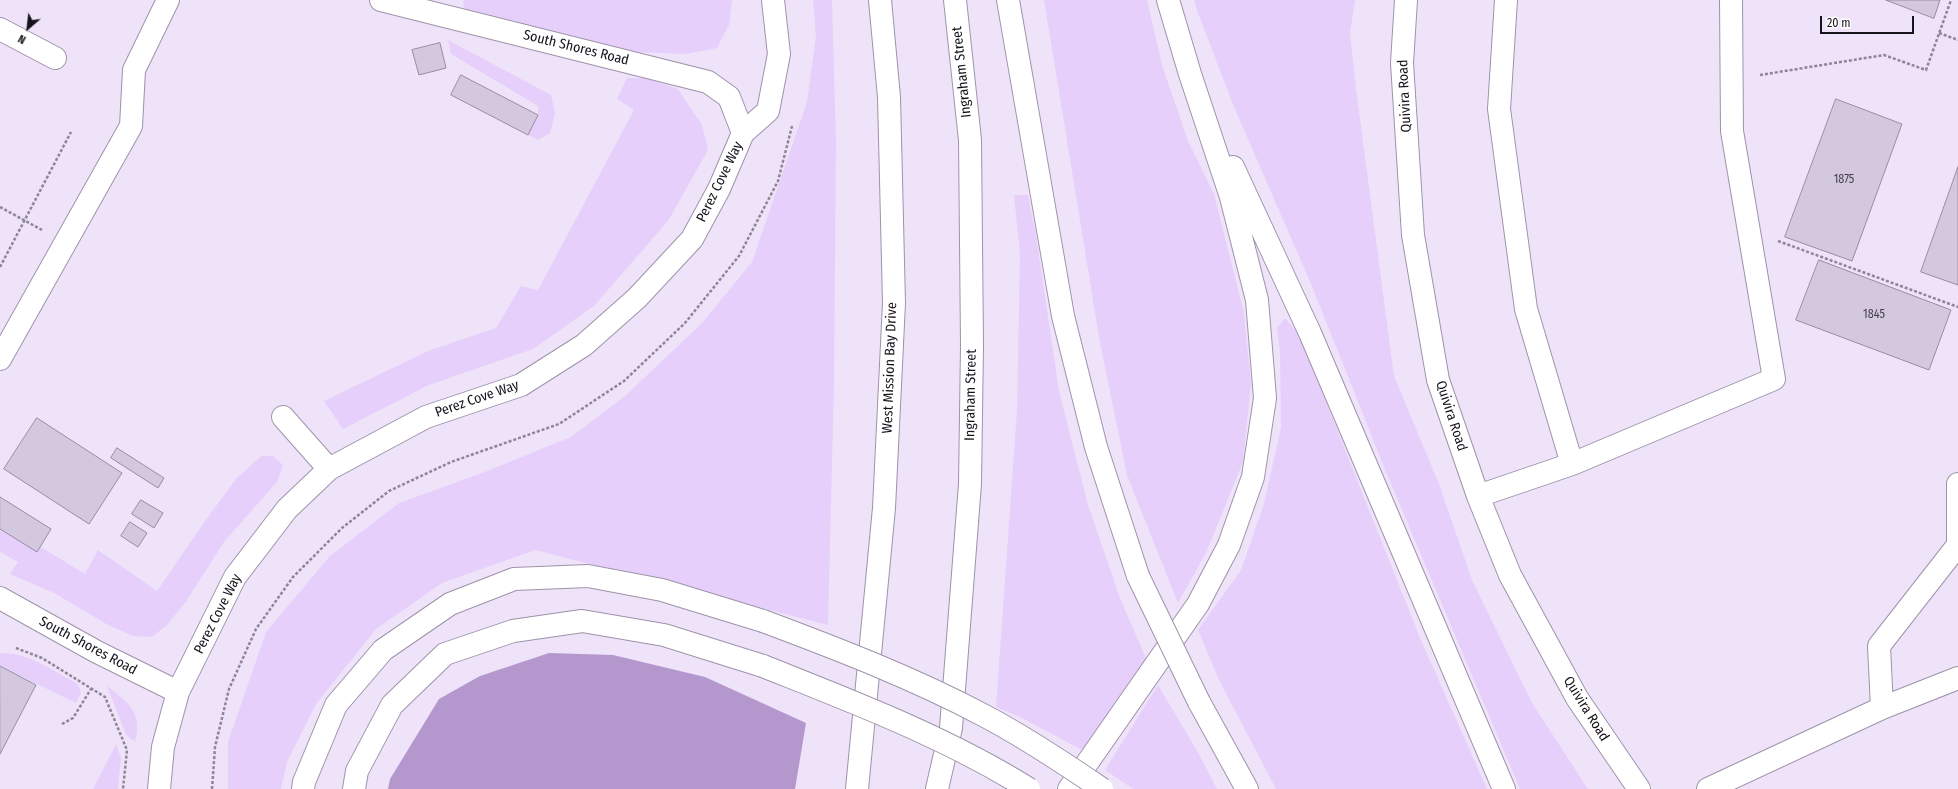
<!DOCTYPE html>
<html>
<head>
<meta charset="utf-8">
<style>
  body { margin:0 }
  #map { position:relative; width:1958px; height:789px; overflow:hidden; background:#efe3fa; font-family:"Fira Sans Condensed",sans-serif }
  canvas { display:block }
  .north { position:absolute; left:8px; top:8px; width:40px; height:40px; -webkit-text-stroke:3px #fff; paint-order:stroke; rotate:208deg; font-size:11px; font-weight:700; line-height:16px; text-align:center; color:#16121a }
  .north::after { content:''; display:block; margin:auto; width:14px; height:18px; background:#16121a; clip-path:polygon(50% 0,100% 100%,50% 72%,0 100%) }
  .scale { position:absolute; left:1820px; top:16px; width:94px; height:18px; box-sizing:border-box; border:2px solid #16121a; border-top:0; padding-left:5px; font-size:12px; line-height:14px; white-space:nowrap; color:#16121a; -webkit-text-stroke:3px #fff; paint-order:stroke }
</style>
</head>
<body>
<div id="map">
<canvas width="1958" height="789"></canvas>
<div class="north">N</div>
<div class="scale">20 m</div>
</div>
<script>
const c = document.querySelector('canvas').getContext('2d');
c.lineJoin = 'round';
function fillPath(path, color) {
  c.fillStyle = color;
  c.fill(path, 'evenodd');
}
function trace(path, color, width, dash) {
  c.strokeStyle = color;
  c.lineWidth = width;
  c.lineCap = dash ? 'butt' : 'round';
  c.setLineDash(dash || []);
  c.stroke(path);
}
function label(font, color, halo, rows, align = 'center') {
  c.font = font + ' "Fira Sans Condensed",sans-serif';
  c.lineWidth = 4;
  c.setLineDash([]);
  c.textBaseline = 'middle';
  c.strokeStyle = halo;
  c.fillStyle = color;
  for (const [text, x, y, turn = 0] of rows) {
    c.save();
    c.translate(x, y);
    c.rotate((+turn || 0) * Math.PI / 180);
    c.textAlign = isNaN(turn) ? turn : align;
    if (halo) c.strokeText(text, 0, 0);
    c.fillText(text, 0, 0);
    c.restore();
  }
}
const green = new Path2D(`
  M 465,0 L 732,0 L 729,25 L 717,48 L 686,54 L 635,52 L 469,12 L 464,8 L 463,2 Z
  M 813,0 L 832,0 L 836,142 L 834,384 L 828,625 L 535,550 L 442,583 L 376,629 L 316,704 L 287,762 L 281,789 L 228,789 L 228,742 L 266,632 L 330,556 L 399,503 L 482,473 L 571,437 L 625,396 L 701,324 L 752,262 L 807,102 L 816,36 Z
  M 1044,0 L 1147,0 L 1162,65 L 1188,141 L 1214,194 L 1244,313 L 1251,384 L 1243,462 L 1206,553 L 1178,603 L 1127,475 L 1100,343 Z
  M 1194,0 L 1355,0 L 1350,33 L 1356,89 L 1394,376 L 1439,484 L 1472,580 L 1532,703 L 1588,789 L 1520,789 L 1386,472 L 1311,284 L 1234,107 L 1198,13 Z
  M 448,40 L 551,95 L 555,113 L 550,133 L 538,140 L 528,135 L 538,115 L 538,106 L 451,54 Z
  M 627,78 L 647,78 L 678,89 L 702,125 L 708,150 L 668,221 L 594,306 L 533,349 L 429,385 L 343,429 L 324,401 L 428,351 L 496,328 L 521,286 L 538,290 L 634,110 L 617,99 Z
  M 1014,195 L 1028,195 L 1036,235 L 1059,391 L 1088,505 L 1120,598 L 1148,663 L 1082,750 L 1020,717 L 996,707 L 1017,410 L 1020,254 Z
  M 1285,318 L 1299,334 L 1420,638 L 1487,789 L 1276,789 L 1219,680 L 1198,630 L 1241,570 L 1264,504 L 1281,427 L 1280,352 L 1277,328 Z
  M 261,456 L 273,456 L 283,465 L 277,482 L 224,542 L 185,603 L 167,625 L 152,637 L 133,636 L 108,625 L 54,593 L 10,574 L 18,562 L 0,552 L 0,522 L 85,574 L 98,550 L 157,591 L 205,521 L 236,479 Z
  M 0,653 C 29,652 53,671 78,684 L 81,693 L 76,703 L 0,666 Z
  M 1158,685 L 1200,756 L 1217,789 L 1133,789 L 1105,770 Z
  M 107,686 C 129,703 143,712 135,742 L 126,735 Z
  M 116,744 L 121,758 L 118,789 L 93,789 Z`);
const forest = new Path2D(`
  M 549,653 L 613,655 L 705,677 L 806,723 L 795,789 L 388,789 L 390,779 L 439,699 L 480,676 Z`);
const building = new Path2D(`
  M 1886,0 L 1940,0 L 1934,18 Z
  M 440,43 L 446,68 L 419,75 L 412,50 Z
  M 461,75 L 538,115 L 528,135 L 451,95 Z
  M 1836,99 L 1902,124 L 1852,261 L 1785,237 Z
  M 1958,167 L 1958,285 L 1921,272 Z
  M 1819,260 L 1951,310 L 1929,370 L 1796,320 Z
  M 37,418 L 122,473 L 89,524 L 4,469 Z
  M 117,448 L 164,478 L 158,488 L 111,458 Z
  M 0,497 L 51,529 L 37,552 L 0,529 Z
  M 141,500 L 163,513 L 154,528 L 132,514 Z
  M 130,522 L 147,533 L 138,547 L 121,536 Z
  M 0,666 L 36,685 L 0,754 Z`);
const path = new Path2D(`
  M 1939,33 L 1958,40
  M 1760,75 L 1884,55 L 1926,70 L 1951,0
  M 0,207 L 42,230
  M 1778,241 L 1958,307
  M 0,267 L 71,132
  M 16,648 L 42,658 L 105,697 L 127,750 L 123,789
  M 62,724 L 73,718 L 91,689
  M 212,789 L 215,747 L 229,689 L 256,629 L 293,577 L 342,528 L 389,491 L 451,462 L 559,424 L 624,381 L 685,323 L 739,256 L 778,181 L 792,126`);
const minor = new Path2D(`
  M 381,0 L 708,82 L 729,97 L 743,133
  M 1406,0 L 1402,63 L 1413,235 L 1438,380 L 1478,496 L 1510,575 L 1577,698 L 1639,789
  M 1506,0 L 1499,109 L 1526,309 L 1572,464
  M 0,29 L 55,58
  M 0,359 L 131,126 L 134,70 L 168,0
  M 283,417 L 329,469
  M 1958,484 L 1958,545
  M 1478,496 L 1572,464 L 1774,379 L 1732,131 L 1731,0
  M 0,598 L 97,652 L 178,692
  M 1882,708 L 1879,646 L 1958,545
  M 159,789 L 163,747 L 178,692 L 235,577 L 287,509 L 329,469 L 426,417 L 521,385 L 584,345 L 637,298 L 692,239 L 719,189 L 743,133 L 768,111 L 779,54 L 773,0
  M 1708,789 L 1882,708 L 1958,678`);
const major = new Path2D(`
  M 1008,0 L 1063,316 L 1096,447 L 1138,576
  M 1233,167 L 1310,333 L 1504,789
  M 1199,702 L 1247,789
  M 303,789 L 304,782 L 336,705 L 383,650 L 450,604 L 514,579 L 588,576 L 662,590 L 763,621
  M 354,789 L 357,771 L 392,705 L 445,654 L 513,631 L 582,621 L 664,635 L 763,666
  M 857,789 L 884,508 L 894,303 L 889,97 L 880,0
  M 937,789 L 951,728 L 970,484 L 972,345 L 970,140 L 955,0
  M 1069,789 L 1198,604 L 1229,545 L 1253,477 L 1265,398 L 1257,300 L 1231,197 L 1190,74 L 1168,0`);
const majorBridge = new Path2D(`
  M 1138,576 L 1199,702
  M 763,621 C 838,649 913,678 983,715 C 1025,737 1064,763 1102,789
  M 763,666 C 853,702 946,737 1029,789`);
const numberNames = [
  ["1875",1844,180],
  ["1845",1874,315]
];
const streetNames = [
  ["South Shores Road",576,48,14],
  ["Ingraham Street",962,72,-96],
  ["Quivira Road",1405,96,-93],
  ["Perez Cove Way",720,182,-64],
  ["West Mission Bay Drive",890,368,-88],
  ["Ingraham Street",971,395,-89],
  ["Perez Cove Way",477,399,-19],
  ["Quivira Road",1451,416,72],
  ["Perez Cove Way",218,614,-63],
  ["South Shores Road",88,646,28],
  ["Quivira Road",1586,709,58]
];
fillPath(green, '#e6d0fb');
fillPath(forest, '#b498cd');
fillPath(building, '#d4c8df');
trace(building, '#978ca2', 1);
trace(minor, '#9e93a9', 24);
trace(major, '#9e93a9', 24);
trace(path, '#8e8595', 2.5, [3, 2]);
trace(minor, '#fff', 22);
trace(major, '#fff', 22);
trace(majorBridge, '#9e93a9', 24, []);
trace(majorBridge, '#fff', 22);
label('12px', '#46404b', null, numberNames);
label('14px', '#16121a', '#fff', streetNames);
</script>
</body>
</html>
